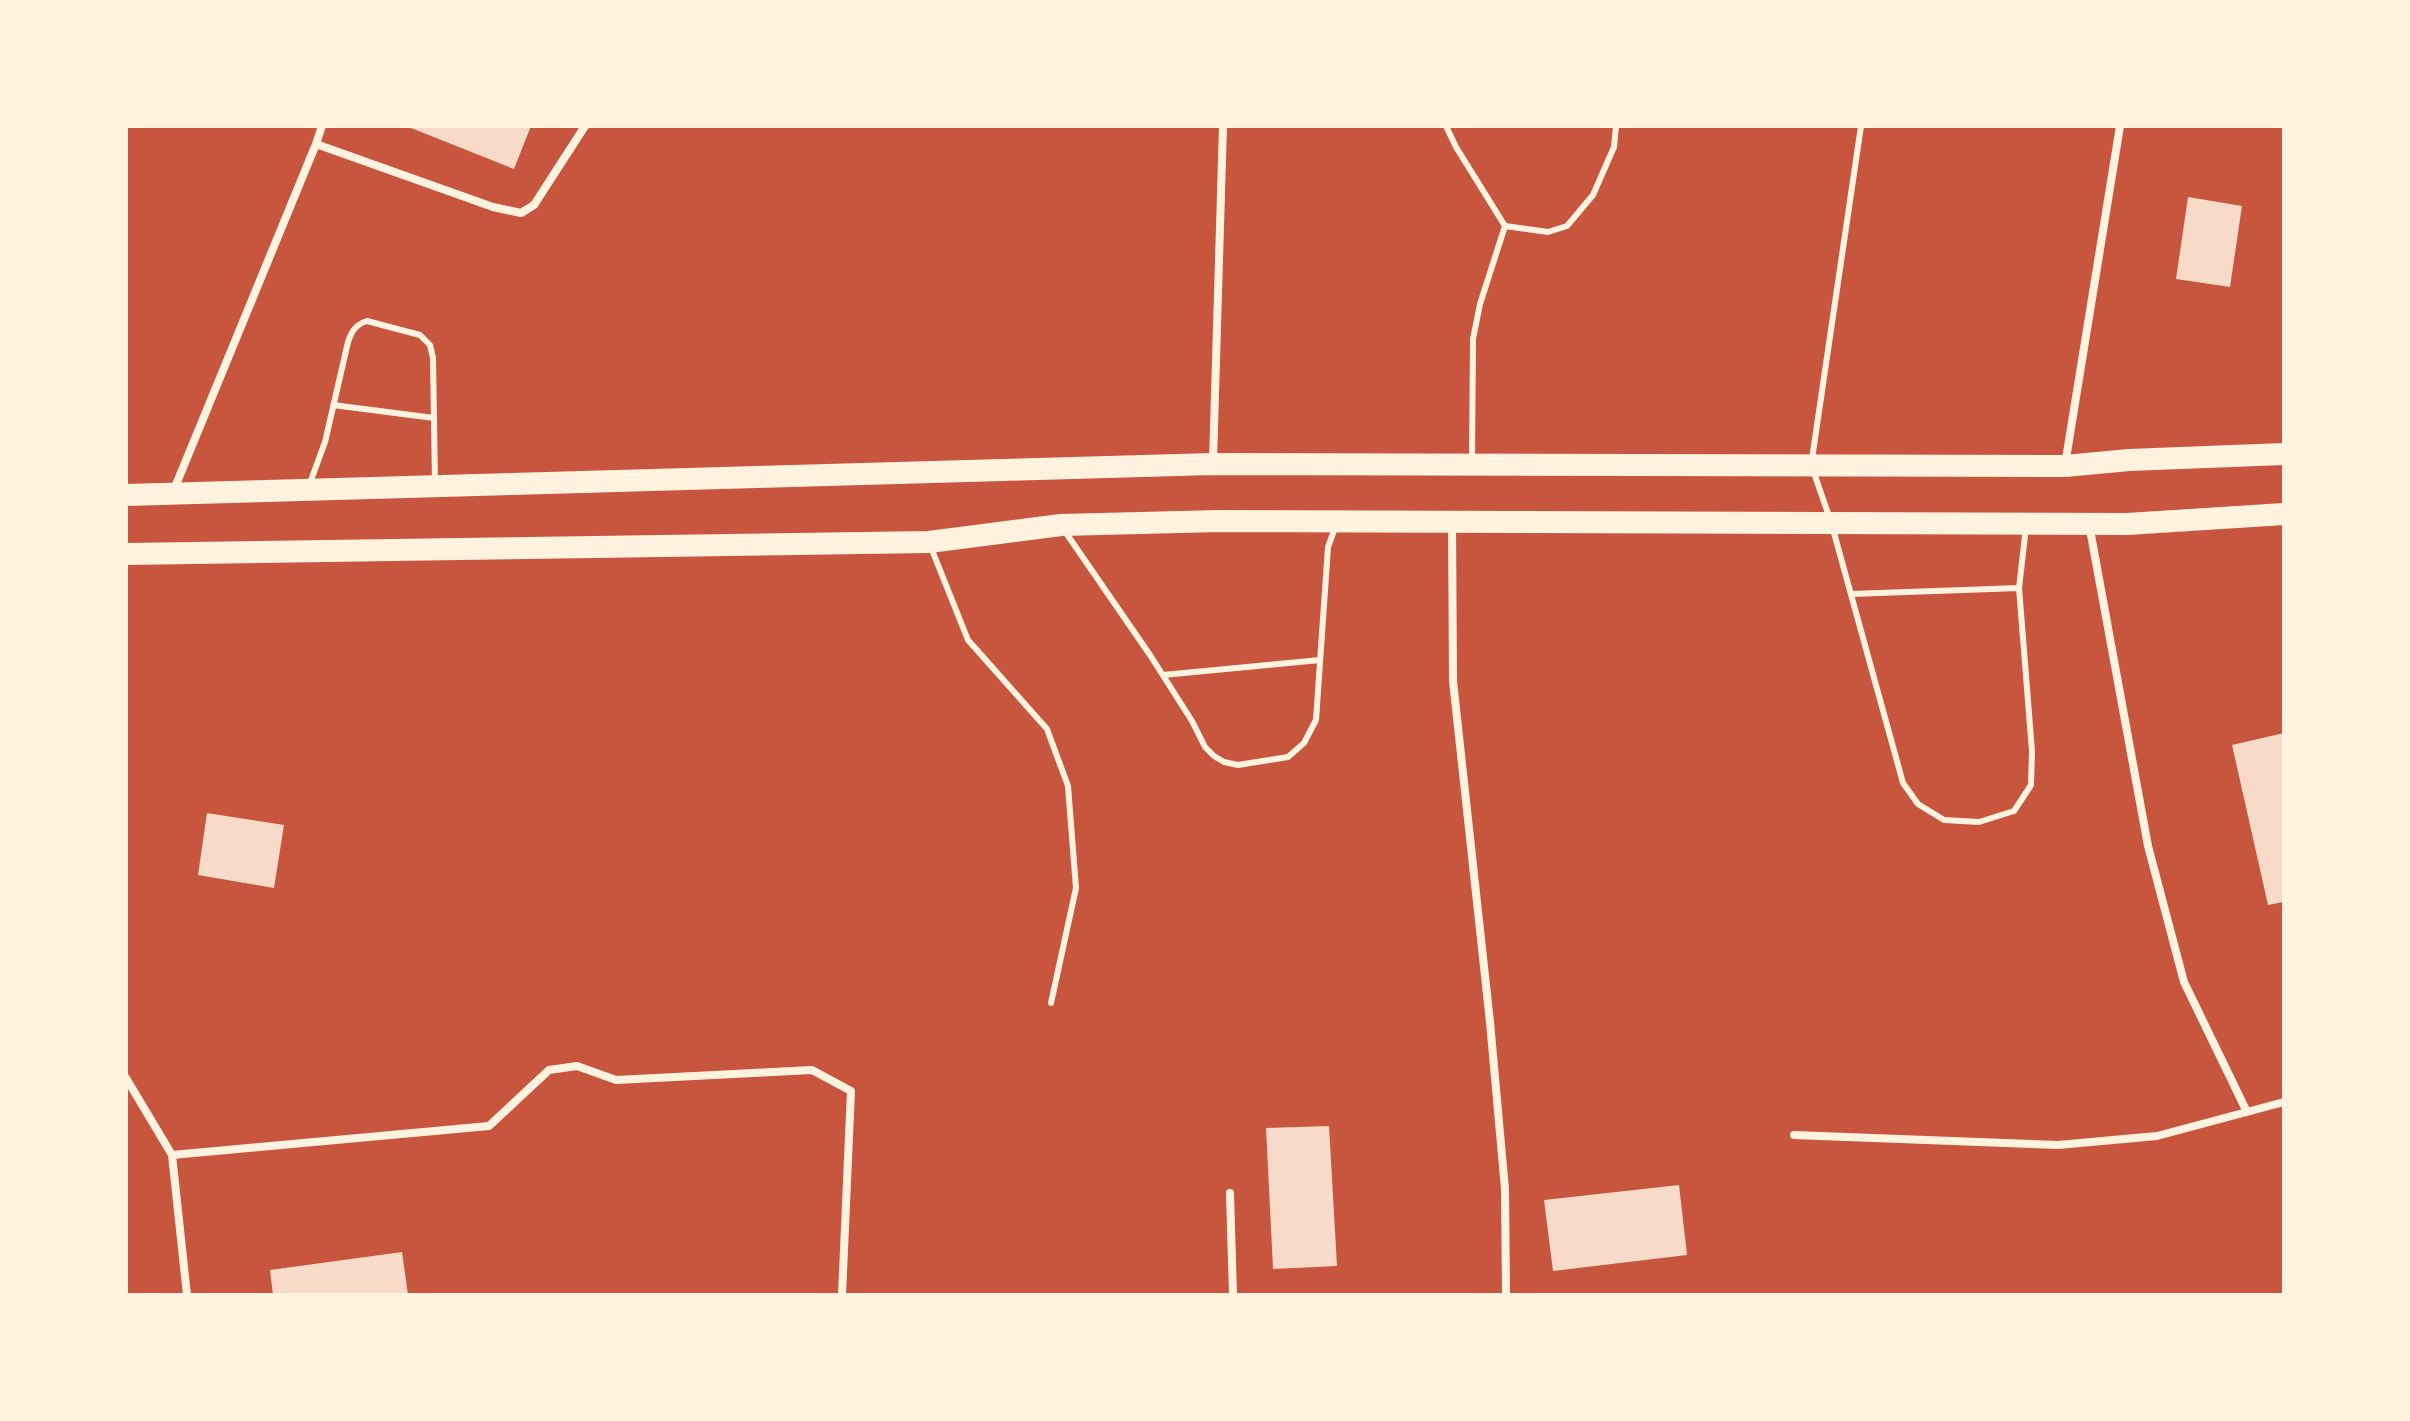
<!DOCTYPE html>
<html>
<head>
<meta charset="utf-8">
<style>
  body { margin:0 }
  #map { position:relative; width:2410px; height:1421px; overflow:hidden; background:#c8553d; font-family:Ubuntu,sans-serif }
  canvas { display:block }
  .frame { position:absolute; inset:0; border:128px solid #fff3e0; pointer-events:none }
</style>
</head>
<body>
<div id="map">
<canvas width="2410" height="1421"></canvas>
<div class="frame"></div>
</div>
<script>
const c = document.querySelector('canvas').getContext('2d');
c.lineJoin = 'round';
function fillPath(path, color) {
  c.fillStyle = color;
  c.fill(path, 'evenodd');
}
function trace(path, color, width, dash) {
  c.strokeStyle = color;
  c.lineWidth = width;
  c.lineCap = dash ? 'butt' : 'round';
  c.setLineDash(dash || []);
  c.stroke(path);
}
const building = new Path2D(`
  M 406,126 L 531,126 L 514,169 Z
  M 2188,197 L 2242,206 L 2230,287 L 2176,279 Z
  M 2284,733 L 2284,902 L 2268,905 L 2232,745 Z
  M 207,813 L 284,825 L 274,888 L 198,875 Z
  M 1329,1126 L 1337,1266 L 1273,1269 L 1266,1128 Z
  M 1679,1185 L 1687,1255 L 1553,1271 L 1544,1200 Z
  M 402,1252 L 408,1295 L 273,1295 L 270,1270 Z`);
const service = new Path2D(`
  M 1446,126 L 1456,147 L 1505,226 L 1480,304 L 1473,339 L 1472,460
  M 1505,226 L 1548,232 L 1567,226 L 1593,195 L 1614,147 L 1616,126
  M 333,405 L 434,418
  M 1812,459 L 1861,126
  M 1813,470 L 1831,522 L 1903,783 L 1918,804 L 1944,820 L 1979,822 L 2014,811 L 2031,785 L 2032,751 L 2019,588 L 2026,527
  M 310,483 L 325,442 L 348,342 C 352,331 355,325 367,321 L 420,335 L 430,345 L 433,358 L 435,483
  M 1064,530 L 1150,655 L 1192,721 L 1205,747 L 1214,756 L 1224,762 L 1238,765 L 1288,757 L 1304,743 L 1316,720 L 1328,547 L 1335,528
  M 930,545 L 968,640 L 1047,729 L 1068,786 L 1076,888 L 1051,1003
  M 1851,594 L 2019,588
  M 1163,675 L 1320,660`);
const minor = new Path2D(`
  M 316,144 L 493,207 L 521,213 L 534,205 L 585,126
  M 1213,461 L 1223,126
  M 2065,465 L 2120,126
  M 173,492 L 316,144 L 322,126
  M 1452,522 L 1453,681 L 1490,1022 L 1505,1189 L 1506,1295
  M 2089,524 L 2148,846 L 2184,982 L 2247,1112
  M 126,1078 L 172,1155 L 187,1295
  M 1794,1135 L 2058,1145 L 2157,1136 L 2284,1102
  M 172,1155 L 489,1126 L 549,1070 L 577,1066 L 616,1080 L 812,1070 L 851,1091 L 842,1295
  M 1230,1193 L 1233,1295`);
const trunk = new Path2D(`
  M 126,495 L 1213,464 L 2065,466 L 2129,460 L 2284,454
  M 126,554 L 929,542 L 1061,525 L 1219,521 L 2127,524 L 2284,514`);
fillPath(building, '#f7dbc8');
trace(service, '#fff3e0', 6);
trace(minor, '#fff3e0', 8);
trace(trunk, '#fff3e0', 22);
</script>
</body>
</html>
